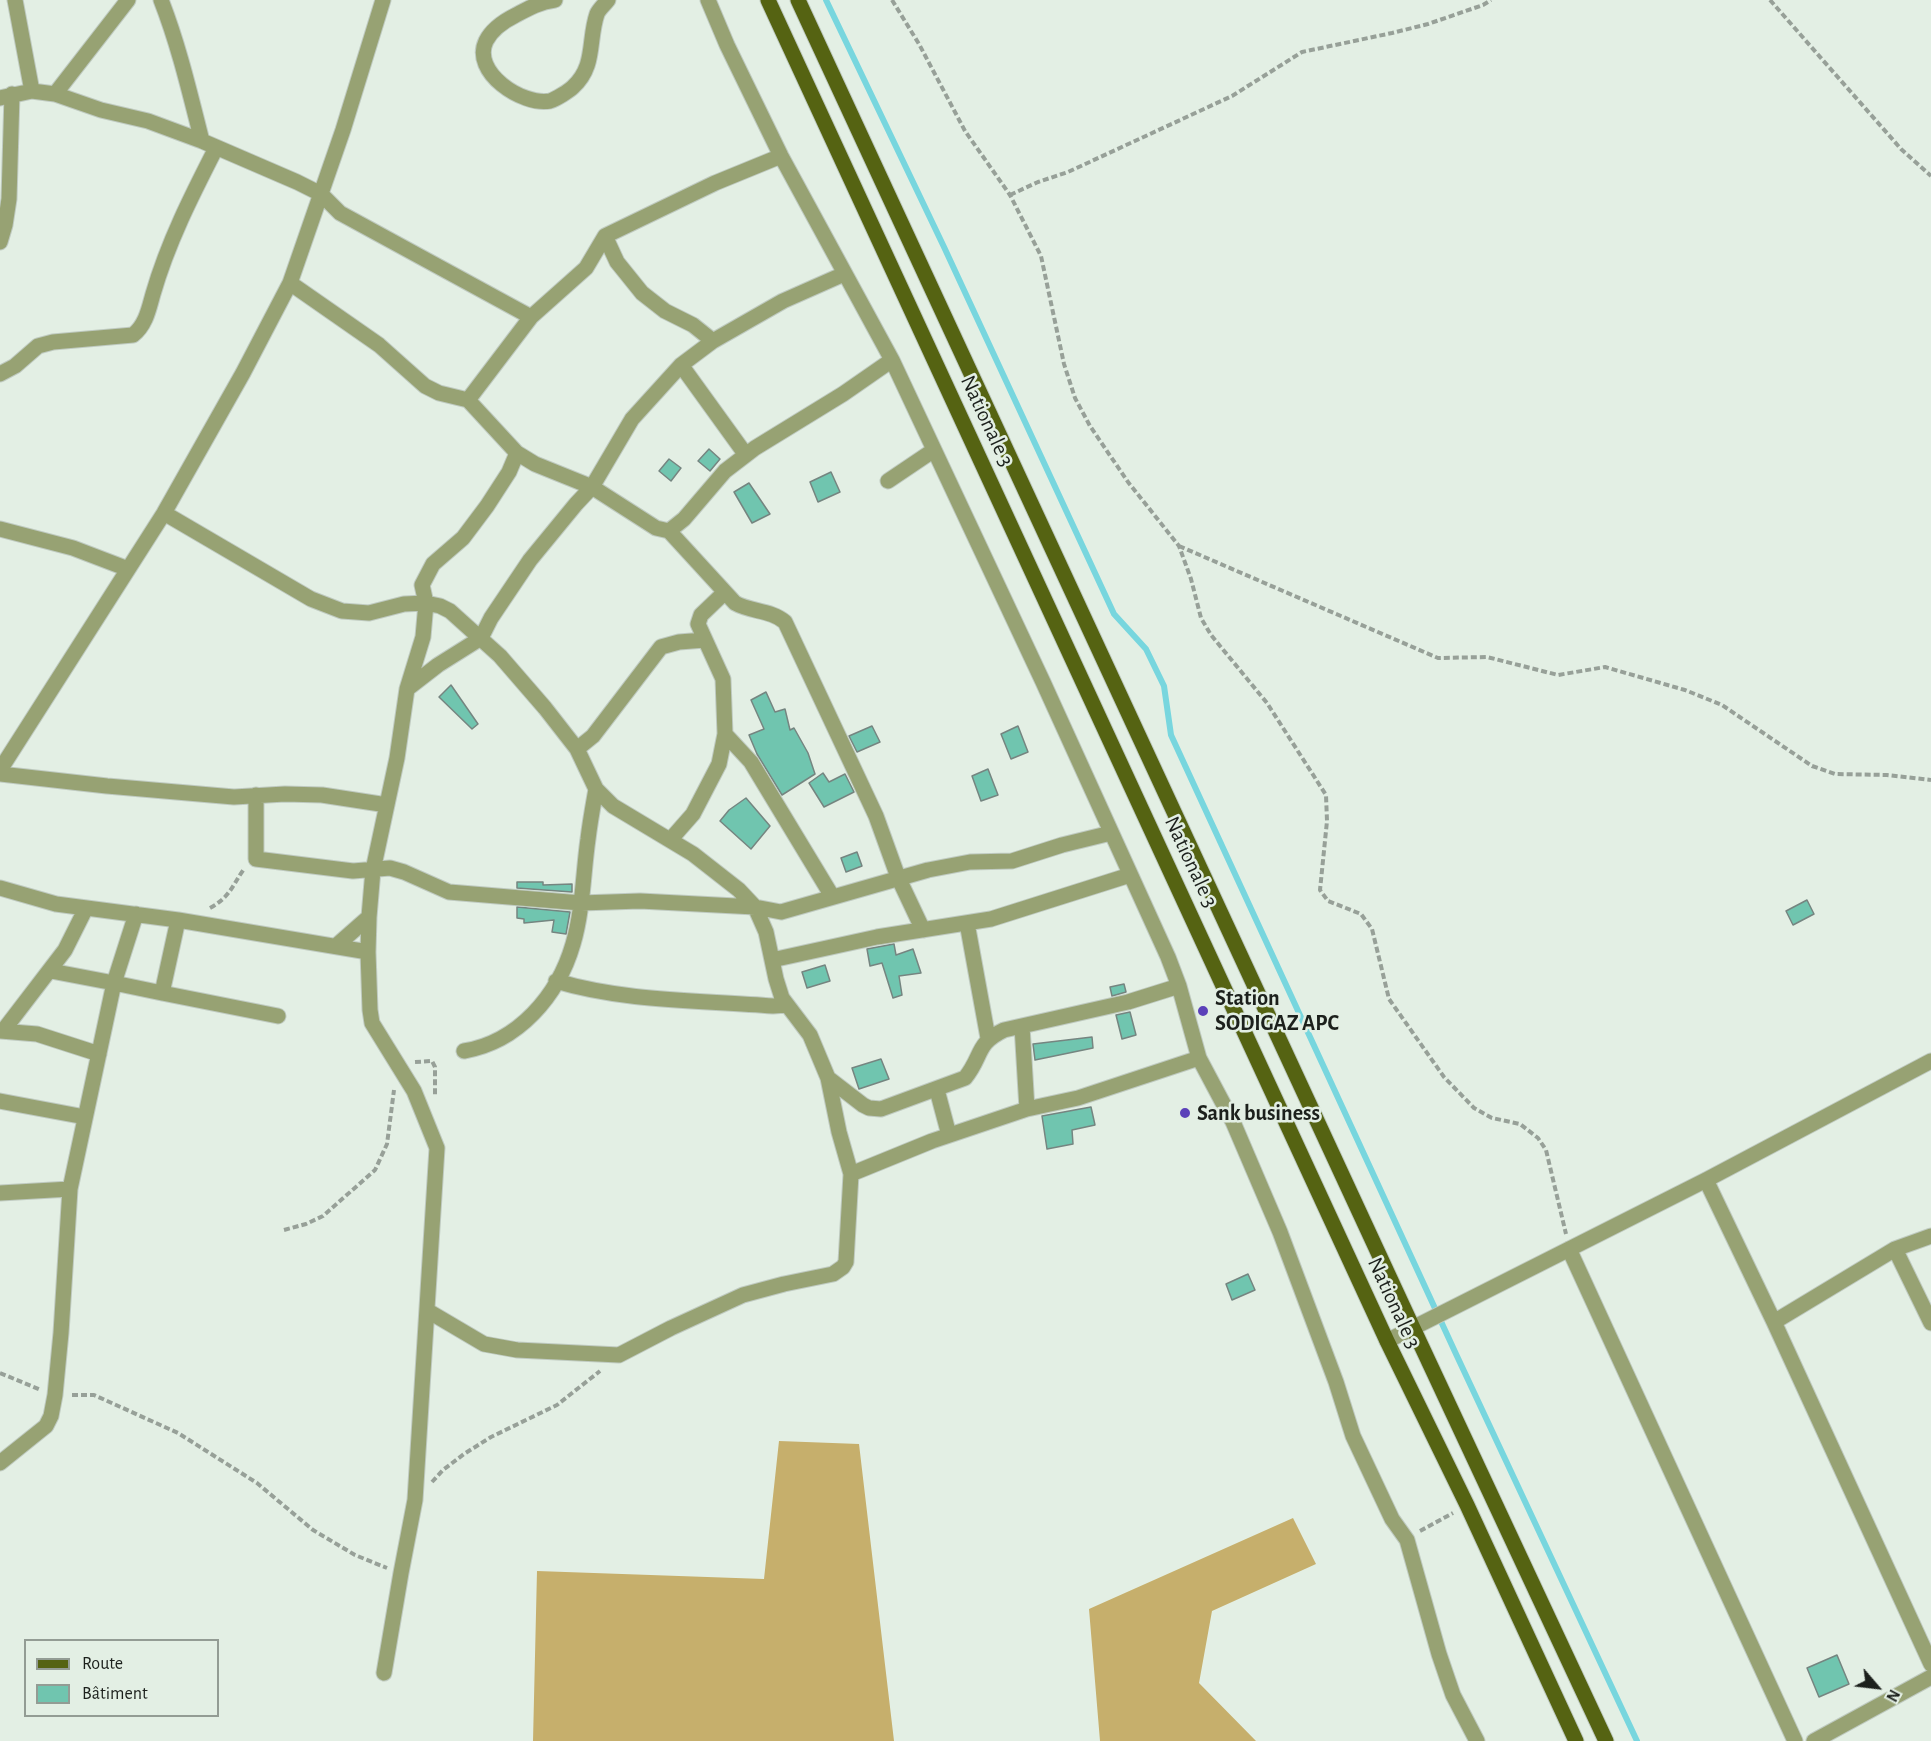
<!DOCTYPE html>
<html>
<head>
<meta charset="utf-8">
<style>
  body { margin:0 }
  #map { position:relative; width:1931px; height:1741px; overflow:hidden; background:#e3efe4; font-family:"Alegreya Sans",sans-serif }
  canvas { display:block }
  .legend { position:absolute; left:24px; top:1639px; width:195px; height:78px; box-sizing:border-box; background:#e3efe4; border:2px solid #939c94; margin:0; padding:8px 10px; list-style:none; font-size:18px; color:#1c201c }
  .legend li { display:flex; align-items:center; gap:12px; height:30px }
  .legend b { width:30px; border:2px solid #939c94 }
  .north { position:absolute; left:1847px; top:1657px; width:60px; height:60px; -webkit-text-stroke:4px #e3efe4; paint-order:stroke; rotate:118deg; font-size:16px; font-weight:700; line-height:24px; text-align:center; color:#1c201c }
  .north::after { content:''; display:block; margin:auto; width:21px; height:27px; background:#1c201c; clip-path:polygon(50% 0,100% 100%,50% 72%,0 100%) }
</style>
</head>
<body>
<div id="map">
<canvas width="1931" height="1741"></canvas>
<ul class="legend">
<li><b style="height:8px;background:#556312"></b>Route</li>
<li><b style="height:16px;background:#70c5af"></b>Bâtiment</li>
</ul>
<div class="north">N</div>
</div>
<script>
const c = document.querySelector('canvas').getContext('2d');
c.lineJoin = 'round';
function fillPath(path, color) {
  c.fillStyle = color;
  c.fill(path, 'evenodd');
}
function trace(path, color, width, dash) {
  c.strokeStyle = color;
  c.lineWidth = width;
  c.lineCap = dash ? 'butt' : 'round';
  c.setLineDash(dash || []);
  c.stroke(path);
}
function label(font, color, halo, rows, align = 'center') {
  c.font = font + ' "Alegreya Sans",sans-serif';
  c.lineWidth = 5;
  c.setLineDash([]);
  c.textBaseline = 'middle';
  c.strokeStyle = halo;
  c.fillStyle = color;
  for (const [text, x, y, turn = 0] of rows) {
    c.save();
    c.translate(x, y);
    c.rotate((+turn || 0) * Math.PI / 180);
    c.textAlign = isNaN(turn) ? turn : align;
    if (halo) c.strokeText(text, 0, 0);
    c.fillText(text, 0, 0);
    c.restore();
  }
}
const forest = new Path2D(`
  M 779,1441 L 859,1444 L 894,1741 L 533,1741 L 537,1571 L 764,1579 Z
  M 1293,1518 L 1316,1564 L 1212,1611 L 1199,1683 L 1256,1741 L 1100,1741 L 1089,1609 Z`);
const stream = new Path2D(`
  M 826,0 L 944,247 L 1114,614 L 1146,649 L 1164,686 L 1171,735 L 1456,1354 L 1637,1741`);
const building = new Path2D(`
  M 709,449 L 720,459 L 710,471 L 698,461 Z
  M 669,459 L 681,468 L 671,481 L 659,471 Z
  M 831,472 L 840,492 L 818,502 L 810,482 Z
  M 749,483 L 770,514 L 752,523 L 734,492 Z
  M 451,685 L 478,724 L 472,729 L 439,697 Z
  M 766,692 L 775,712 L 785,709 L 790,730 L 794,728 L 808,753 L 815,774 L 782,795 L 757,754 L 749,735 L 764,729 L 751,700 Z
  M 872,726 L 880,742 L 857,752 L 849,736 Z
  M 1018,726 L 1028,752 L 1011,759 L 1001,734 Z
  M 988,769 L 998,795 L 981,801 L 972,776 Z
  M 823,773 L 829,782 L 845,774 L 854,792 L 824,807 L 809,783 Z
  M 746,798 L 770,826 L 751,849 L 720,821 L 729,810 Z
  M 857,852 L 862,866 L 846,872 L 841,858 Z
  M 517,882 L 543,882 L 543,885 L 572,884 L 572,892 L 517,888 Z
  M 1807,900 L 1814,914 L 1793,925 L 1786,911 Z
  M 517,907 L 570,912 L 566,934 L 552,932 L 554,920 L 524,923 L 524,919 L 517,918 Z
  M 894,944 L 896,955 L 913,949 L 921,973 L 899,976 L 902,995 L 893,998 L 882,963 L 870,966 L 867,949 Z
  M 825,965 L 830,981 L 807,988 L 802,972 Z
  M 1124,984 L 1126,992 L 1112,996 L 1110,987 Z
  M 1130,1012 L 1136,1035 L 1122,1039 L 1116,1015 Z
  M 1092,1037 L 1093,1048 L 1035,1060 L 1033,1044 Z
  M 881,1059 L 889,1079 L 859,1089 L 852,1068 Z
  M 1091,1107 L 1095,1125 L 1072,1130 L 1073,1144 L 1047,1149 L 1042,1116 Z
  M 1248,1274 L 1255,1290 L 1232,1300 L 1226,1284 Z
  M 1837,1655 L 1849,1684 L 1819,1697 L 1807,1668 Z`);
const path = new Path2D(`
  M 892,0 L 919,44 L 965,131 L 1010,195 L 1041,256 L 1064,364 L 1075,398 L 1090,426 L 1128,482 L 1179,546 L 1191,579 L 1201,618 L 1211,635 L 1267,703 L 1326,795 L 1327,821 L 1320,890 L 1328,901 L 1361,914 L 1372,929 L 1389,999 L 1444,1077 L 1474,1108 L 1492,1118 L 1520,1124 L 1538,1138 L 1546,1150 L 1566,1234
  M 1770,0 L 1901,149 L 1931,176
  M 1010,195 L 1038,182 L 1068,172 L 1232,96 L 1302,52 L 1392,33 L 1428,24 L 1483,5 L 1491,0
  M 1179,546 L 1438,658 L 1487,657 L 1558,675 L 1605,667 L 1685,690 L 1722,705 L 1812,766 L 1835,774 L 1887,775 L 1931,780
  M 210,908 C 230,897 232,886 244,869
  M 415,1062 L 432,1061 L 435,1067 L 435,1096
  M 284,1230 L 306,1224 L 323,1216 L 375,1170 L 387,1144 L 394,1090
  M 0,1373 L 41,1390
  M 72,1395 L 94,1395 L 178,1433 L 257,1483 L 313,1530 L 355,1555 L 387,1568
  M 432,1482 L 443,1470 L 464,1454 L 491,1437 L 557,1405 L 600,1371
  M 1420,1531 L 1453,1513`);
const minor = new Path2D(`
  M 15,0 L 32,91
  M 161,0 C 179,46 190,94 202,141
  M 555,0 C 540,2 529,8 516,15 C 504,21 492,29 486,41 C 471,72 522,106 550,101 C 556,99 569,91 573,87 C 596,66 588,40 597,14 C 599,9 605,4 608,0
  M 708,0 L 727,45 L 781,156 L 892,360 L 1043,682 L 1168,957 L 1179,986 L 1199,1058 L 1233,1122 L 1280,1232 L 1336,1382 L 1353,1436 L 1392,1519 L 1407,1540 L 1439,1654 L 1453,1695 L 1477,1741
  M 55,94 L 128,0
  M 0,98 L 32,91 L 55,94 L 101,110 L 148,121 L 202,141 L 297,182 L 321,194 L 340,213 L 531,317
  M 605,236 L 617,262 L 642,293 L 665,311 L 693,325 L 713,341
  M 0,242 L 5,225 L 9,199 L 12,94
  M 290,283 L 379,345 L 425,386 L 439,393 L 468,400 L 517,453 L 535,464 L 592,487 L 656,528 L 669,531 L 684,519 L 725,471 L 755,448 L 843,394 L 892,360
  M 681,365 L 746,455
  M 0,374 L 15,366 L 38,346 L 53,342 L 133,335 C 146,325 149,308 153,294 C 168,242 192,195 216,148
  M 468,400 L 531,317 L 586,268 L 605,236 L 715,183 L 781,156
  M 888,481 L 934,450
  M 164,513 L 311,599 L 342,611 L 369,613 L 404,604 L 426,603 L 440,606 L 450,611 L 500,656 L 545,708 L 577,749 L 596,789 L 613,806 L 693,854 L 739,890 L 755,907 L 766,932 L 776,979 L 782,998 L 810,1035 L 828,1078 L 839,1132 L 851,1174 L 846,1262 L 843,1267 L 833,1274 L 784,1284 L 743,1295 L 671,1328 L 619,1355 L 517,1350 L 484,1344 L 428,1311
  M 0,529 L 73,548 L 128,569
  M 669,531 L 735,603 C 751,612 771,610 785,622 L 876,816 L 898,877 L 923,930
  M 407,689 L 438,665 L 481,638 L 491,618 L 530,560 L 576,504 L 592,487 L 632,419 L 681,365 L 713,341 L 783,301 L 844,274
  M 725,734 L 751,762 L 832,896
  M 577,749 L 593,736 L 661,647 L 679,642 L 705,640
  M 0,770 L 164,513 L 243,373 L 290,283 L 343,130 L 383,0
  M 0,774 L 107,786 L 234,797 L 285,794 L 322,795 L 387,805
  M 256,795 L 256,859 L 353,871 L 390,868 L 404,872 L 449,892 L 581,903 L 640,901 L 755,907 L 781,912 L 928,870 L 970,862 L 1012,861 L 1062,845 L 1111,833
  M 671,839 L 693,814 L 719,764 L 725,734 L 723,679 L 698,624 L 701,615 L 724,593
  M 0,888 L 56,904 L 178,920 L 368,952
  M 967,923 L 988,1038
  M 336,946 L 369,917
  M 772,960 L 877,937 L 991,919 L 1130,875
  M 51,971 L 114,983 L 136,914
  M 556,981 C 626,1002 701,1000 773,1006 L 787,1005
  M 162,993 L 278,1016
  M 1022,1026 L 1027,1109
  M 0,1031 L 37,1034 L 99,1054
  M 3,1031 L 65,950 L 86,908
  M 464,1051 C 518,1042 558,996 573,944 C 583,910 583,874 588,839 C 590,822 593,806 596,789
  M 828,1078 L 863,1105 L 869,1108 L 881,1109 L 965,1078 C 983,1056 975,1044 1004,1030 L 1128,1002 L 1179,986
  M 937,1090 L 949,1135
  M 0,1101 L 85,1117
  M 851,1174 L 932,1141 L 1027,1109 L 1078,1098 L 1199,1058
  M 1706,1180 L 1774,1322 L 1931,1664
  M 0,1193 L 70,1189
  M 1569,1249 L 1795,1741
  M 1895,1249 L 1931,1323
  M 1774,1322 L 1895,1249 L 1931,1236
  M 1387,1341 L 1706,1180 L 1931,1061
  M 0,1463 L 46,1426 L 51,1416 L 55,1395 L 61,1333 L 70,1189 L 114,983 L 162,993 L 178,920
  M 384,1673 L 401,1573 L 415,1500 L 437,1148 L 414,1091 L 372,1023 L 370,1010 L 368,952 L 369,917 L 373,870 L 397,758 L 407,689 L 423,637 L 426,603 L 422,585 L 433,564 L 463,538 L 487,506 L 509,472 L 517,453
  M 1814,1741 L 1931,1677`);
const major = new Path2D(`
  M 768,0 L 1387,1341 L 1467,1505 L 1576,1741
  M 798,0 L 1413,1328 L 1606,1741`);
const markers = [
  [1203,1011,6,"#5b41b9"],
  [1185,1113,6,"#5b41b9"]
];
const streetNames = [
  ["Nationale 3",987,421,65],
  ["Nationale 3",1191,862,65],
  ["Nationale 3",1394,1303,65]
];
const poiNames = [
  ["Station",1215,998],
  ["SODIGAZ APC",1215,1023],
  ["Sank business",1197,1113]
];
fillPath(forest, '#c6af6c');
trace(stream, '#78d6de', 6);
fillPath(building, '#70c5af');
trace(building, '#758580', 1.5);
trace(minor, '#bfcac0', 17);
trace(major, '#bfcac0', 17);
trace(path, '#97a098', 4, [6, 3]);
trace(minor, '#97a273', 15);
trace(major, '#556312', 15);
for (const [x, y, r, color] of markers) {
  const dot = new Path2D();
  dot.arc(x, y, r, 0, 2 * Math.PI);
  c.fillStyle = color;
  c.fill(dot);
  trace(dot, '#e3efe4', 2);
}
label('22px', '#1c201c', '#e3efe4', streetNames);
label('bold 22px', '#1c201c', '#e3efe4', poiNames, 'left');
</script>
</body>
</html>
